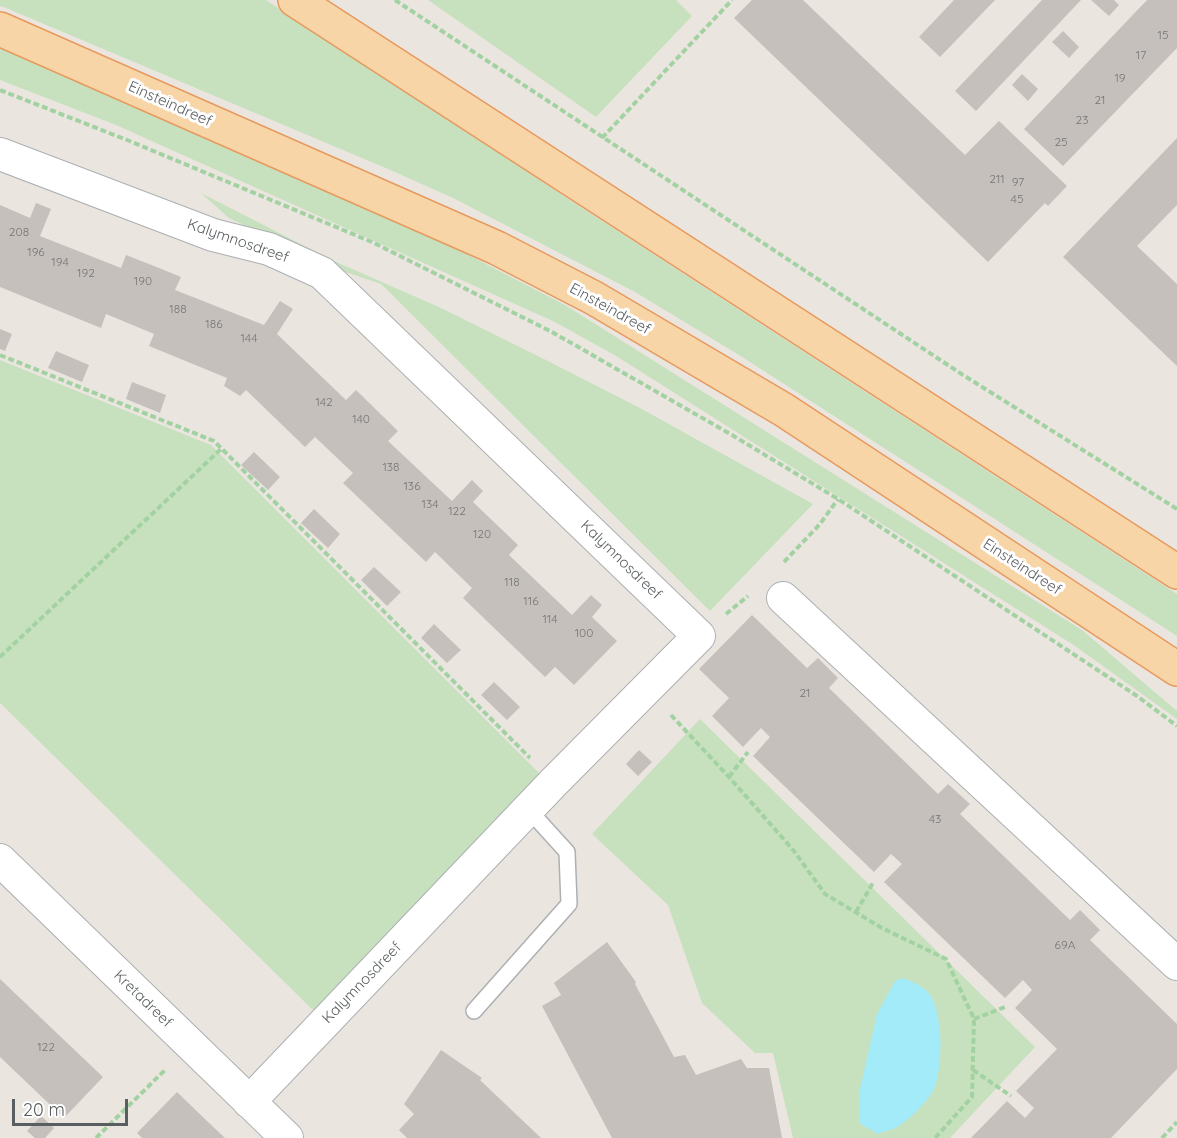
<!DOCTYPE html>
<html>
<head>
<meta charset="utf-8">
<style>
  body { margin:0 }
  #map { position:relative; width:1177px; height:1138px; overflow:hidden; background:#ebe5e0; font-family:Quicksand,sans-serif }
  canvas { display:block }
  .scale { position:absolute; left:12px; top:1099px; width:116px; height:27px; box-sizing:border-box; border:3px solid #595e60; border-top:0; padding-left:8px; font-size:18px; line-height:21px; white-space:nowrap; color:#595e60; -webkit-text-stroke:4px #fff; paint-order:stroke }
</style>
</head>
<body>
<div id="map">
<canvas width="1177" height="1138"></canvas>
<div class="scale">20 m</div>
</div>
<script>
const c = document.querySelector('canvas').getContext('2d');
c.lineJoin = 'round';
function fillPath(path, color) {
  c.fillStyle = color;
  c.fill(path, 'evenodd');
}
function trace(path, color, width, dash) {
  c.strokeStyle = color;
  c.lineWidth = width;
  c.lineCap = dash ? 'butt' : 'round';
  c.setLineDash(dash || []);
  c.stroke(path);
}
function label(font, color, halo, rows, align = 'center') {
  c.font = font + ' Quicksand,sans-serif';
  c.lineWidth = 6;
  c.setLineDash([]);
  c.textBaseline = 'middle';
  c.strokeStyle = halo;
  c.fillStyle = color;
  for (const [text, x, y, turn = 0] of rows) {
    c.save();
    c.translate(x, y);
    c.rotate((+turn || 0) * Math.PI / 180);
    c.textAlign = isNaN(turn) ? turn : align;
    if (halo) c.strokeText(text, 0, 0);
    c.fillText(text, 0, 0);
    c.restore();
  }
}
const green = new Path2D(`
  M 0,0 L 266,0 L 576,204 L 1177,594 L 1177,636 L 739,355 L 635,292 L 453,198 L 388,169 L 6,8 L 0,6 Z
  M 428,0 L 676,0 L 692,16 L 596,117 Z
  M 0,46 L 459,250 L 565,305 L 1082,630 L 1177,711 L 1177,719 L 1072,644 L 616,356 L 555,322 L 116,125 L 0,80 Z
  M 201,193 L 334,261 L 439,307 L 546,360 L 640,408 L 813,504 L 710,611 L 381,284 L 328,266 L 229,218 Z
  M 0,360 L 211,445 L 548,782 L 317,1014 L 0,703 Z
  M 700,719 L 1035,1047 L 950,1138 L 793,1138 L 773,1053 L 755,1053 L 702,1003 L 668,905 L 592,834 Z`);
const water = new Path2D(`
  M 902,978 C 913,981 927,988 932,998 C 943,1020 943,1066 934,1089 C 928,1101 911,1118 899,1126 C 893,1130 884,1131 878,1134 L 859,1123 L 860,1089 L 877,1014 L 895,981 Z`);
const building = new Path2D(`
  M 752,0 L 803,0 L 965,155 L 999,121 L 1067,186 L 1048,206 L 1045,203 L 988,262 L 734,18 Z
  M 954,0 L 995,0 L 940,57 L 919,37 Z
  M 1042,0 L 1081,0 L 976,111 L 955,91 Z
  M 1091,0 L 1114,0 L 1119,5 L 1109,16 Z
  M 1147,0 L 1177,0 L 1177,48 L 1063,166 L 1024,129 Z
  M 1063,31 L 1079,47 L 1069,58 L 1052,42 Z
  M 1022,74 L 1038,89 L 1028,101 L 1012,85 Z
  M 1177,138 L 1177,205 L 1137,246 L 1177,284 L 1177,366 L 1063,257 Z
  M 36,203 L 51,209 L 40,236 L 121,268 L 126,255 L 154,266 L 181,277 L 175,290 L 264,325 L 280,301 L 293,309 L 277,334 L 346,400 L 356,390 L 398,431 L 388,441 L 452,501 L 472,480 L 483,491 L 473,502 L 518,545 L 509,555 L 572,615 L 591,595 L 602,605 L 592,617 L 617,641 L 574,685 L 555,667 L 545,677 L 463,598 L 472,588 L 435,552 L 426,562 L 343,483 L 353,473 L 315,437 L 305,447 L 246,390 L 240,396 L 224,386 L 227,378 L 149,346 L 154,334 L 106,314 L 101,328 L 0,287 L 0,205 L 30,218 Z
  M 0,329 L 12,334 L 5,351 L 0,349 Z
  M 56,351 L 89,365 L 82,382 L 48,368 Z
  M 132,382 L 166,395 L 160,413 L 126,399 Z
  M 254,452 L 280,477 L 268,490 L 241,465 Z
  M 314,509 L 340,534 L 328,548 L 301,523 Z
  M 374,567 L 401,592 L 387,606 L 361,580 Z
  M 752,615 L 807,668 L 818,658 L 838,678 L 829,688 L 938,794 L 948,784 L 970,804 L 960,814 L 1070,920 L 1080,910 L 1100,930 L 1090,940 L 1177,1024 L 1177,1069 L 1111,1138 L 971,1138 L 1007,1101 L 1025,1118 L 1034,1108 L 1016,1091 L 1057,1049 L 1015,1008 L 1032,990 L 1023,980 L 1005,998 L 884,882 L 902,864 L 891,854 L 874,872 L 753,756 L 770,737 L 761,728 L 743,747 L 712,716 L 729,698 L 699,669 Z
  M 434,624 L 461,650 L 447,663 L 421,638 Z
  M 494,682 L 520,707 L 507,720 L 481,695 Z
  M 639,750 L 652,762 L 638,776 L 626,764 Z
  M 607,942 L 636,982 L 635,984 L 674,1057 L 685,1055 L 696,1075 L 741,1059 L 747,1068 L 769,1068 L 782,1138 L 612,1138 L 542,1006 L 561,995 L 554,983 Z
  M 0,979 L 103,1077 L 64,1118 L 0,1057 Z
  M 441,1050 L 482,1078 L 480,1080 L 541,1138 L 407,1138 L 399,1130 L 414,1114 L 404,1104 Z
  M 177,1092 L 207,1121 L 225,1138 L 142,1138 L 137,1133 Z
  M 41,1116 L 54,1128 L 45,1138 L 35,1138 L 27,1131 Z`);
const path = new Path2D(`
  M 395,0 L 963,375 L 1177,509
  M 0,90 L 127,140 L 372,242 L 552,332 L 732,435 L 838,499 L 1137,696 L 1177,726
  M 602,138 L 732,0
  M 0,355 L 214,441 L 530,758
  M 784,562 L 820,524 L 838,499
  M 726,614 L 748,596
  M 0,657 L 221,449
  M 671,715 L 729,777 L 794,851 L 825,894 L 882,928 L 946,959 L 974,1019 L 972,1097 L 935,1138
  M 729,777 L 748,752
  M 856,912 L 874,881
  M 974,1019 L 1005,1007
  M 973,1070 L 1011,1096
  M 96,1138 L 166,1069
  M 1162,1138 L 1177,1122`);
const lane = new Path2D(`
  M 474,1011 L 569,904 L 567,852 L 528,809`);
const street = new Path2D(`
  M 0,154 L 213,235 L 269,249 L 322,273 L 699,636 L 554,782 L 249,1102
  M 783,598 L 1177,964
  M 0,860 L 287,1138`);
const primary = new Path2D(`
  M 295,0 L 1177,572
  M 0,29 L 497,248 L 594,298 L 784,410 L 1177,669`);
const numberNames = [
  ["15",1163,35],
  ["17",1141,55],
  ["19",1120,78],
  ["21",1100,100],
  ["23",1082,120],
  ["25",1061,142],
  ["211",997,179],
  ["97",1018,182],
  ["45",1017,199],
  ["208",19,232],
  ["196",36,252],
  ["194",60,262],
  ["192",86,273],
  ["190",143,281],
  ["188",178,309],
  ["186",214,324],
  ["144",249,338],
  ["142",324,402],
  ["140",361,419],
  ["138",391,467],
  ["136",412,486],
  ["134",430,504],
  ["122",457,511],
  ["120",482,534],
  ["118",512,582],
  ["116",531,601],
  ["114",550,619],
  ["100",584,633],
  ["21",805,693],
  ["43",935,819],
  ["69A",1065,945],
  ["122",46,1047]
];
const streetNames = [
  ["Einsteindreef",170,104,24],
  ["Kalymnosdreef",238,241,19],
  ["Einsteindreef",610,309,29],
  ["Kalymnosdreef",621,560,44],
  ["Einsteindreef",1022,567,33],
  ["Kalymnosdreef",362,983,-46],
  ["Kretadreef",143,999,44]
];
fillPath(green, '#c7e1be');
fillPath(water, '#a3ebf8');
fillPath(building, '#c6c0bd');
trace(lane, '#acb0b2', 18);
trace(street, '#acb0b2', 34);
trace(primary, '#e69a5e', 36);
trace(path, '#a3d2a2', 4, [6, 3]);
trace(lane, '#fff', 15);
trace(street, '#fff', 32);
trace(primary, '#f8d5a7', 33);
label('12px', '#747677', null, numberNames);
label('15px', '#595e60', '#fff', streetNames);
</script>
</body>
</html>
